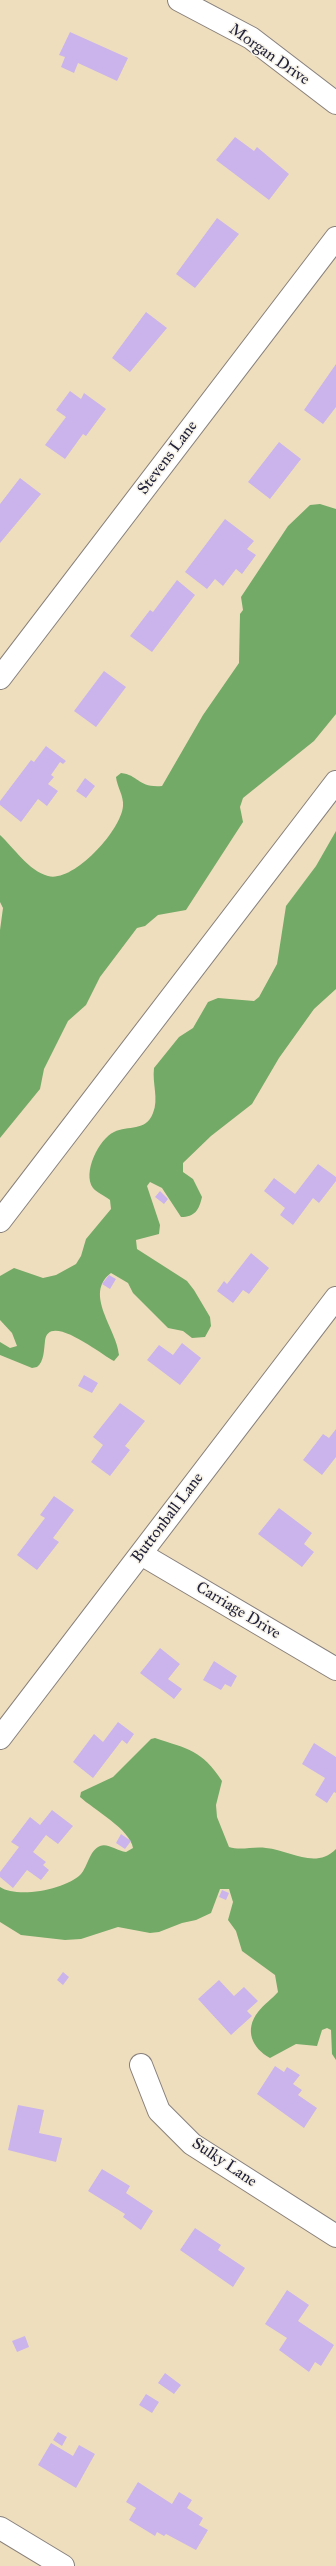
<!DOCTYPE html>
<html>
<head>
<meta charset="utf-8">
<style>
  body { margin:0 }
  canvas { display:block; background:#eedebd }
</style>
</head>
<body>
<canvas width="336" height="2566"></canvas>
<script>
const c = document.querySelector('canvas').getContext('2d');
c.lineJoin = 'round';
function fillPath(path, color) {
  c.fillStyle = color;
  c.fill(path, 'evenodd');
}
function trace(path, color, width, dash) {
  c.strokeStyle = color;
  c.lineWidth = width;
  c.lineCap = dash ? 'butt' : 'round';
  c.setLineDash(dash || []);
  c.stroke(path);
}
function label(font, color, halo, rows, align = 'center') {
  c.font = font + ' "IM FELL Great Primer",serif';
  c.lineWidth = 3;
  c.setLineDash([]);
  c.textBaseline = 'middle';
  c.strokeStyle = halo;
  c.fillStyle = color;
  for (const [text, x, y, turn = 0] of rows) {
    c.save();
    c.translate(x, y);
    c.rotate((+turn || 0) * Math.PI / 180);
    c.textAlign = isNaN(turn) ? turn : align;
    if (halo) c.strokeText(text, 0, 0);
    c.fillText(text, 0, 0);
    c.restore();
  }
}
const forest = new Path2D(`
  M 320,504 L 336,509 L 336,714 L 314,741 L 243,798 L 240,807 L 243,822 L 186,910 L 158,915 L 145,926 L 137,928 L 100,977 L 86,1005 L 68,1021 L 44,1069 L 40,1089 L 0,1138 L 0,930 L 3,908 L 0,902 L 0,835 C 14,848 29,871 48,876 C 73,883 121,831 123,806 C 124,796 117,787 116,777 L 121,773 C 139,775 138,788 162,786 L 203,715 L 239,663 L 240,614 L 243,610 L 241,597 L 288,526 L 310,505 Z
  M 336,831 L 336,989 L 314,1009 L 279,1058 L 252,1104 L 211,1136 L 183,1163 L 183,1172 L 193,1179 L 202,1197 C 199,1210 195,1217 181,1217 L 162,1188 L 150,1182 L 147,1186 L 160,1225 L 159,1234 L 136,1240 L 137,1249 L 187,1281 L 194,1290 L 210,1317 L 211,1326 L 205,1337 L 192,1338 L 183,1331 L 168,1328 L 133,1293 L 128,1283 L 111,1273 C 83,1294 117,1329 119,1355 L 114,1361 C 102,1355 48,1311 45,1341 C 44,1349 44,1362 37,1367 L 32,1368 L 0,1355 L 0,1342 L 10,1348 L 17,1346 L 12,1333 L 0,1320 L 0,1276 L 14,1268 L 43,1278 L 56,1275 L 76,1264 L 81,1256 L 86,1239 L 111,1209 L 110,1200 C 105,1196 96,1192 93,1188 C 82,1173 99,1139 114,1132 C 128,1125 146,1132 153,1113 C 159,1099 152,1083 154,1068 L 179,1037 L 193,1028 L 208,1002 L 218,998 L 254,1001 L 259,997 L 277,964 L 286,906 L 316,866 Z
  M 155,1738 C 188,1749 202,1750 222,1781 L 216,1805 L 217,1817 L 229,1847 C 241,1851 253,1846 266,1848 C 290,1850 315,1870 336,1849 L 336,2060 L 332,2054 L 331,2030 L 327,2028 L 322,2030 L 317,2046 L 296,2044 L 270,2058 C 252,2048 244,2030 258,2012 C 264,2004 272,1999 278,1992 L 275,1975 L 242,1951 L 236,1931 L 228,1920 L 233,1902 L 229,1889 L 220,1889 L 211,1913 L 196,1920 L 182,1923 L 159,1932 L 150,1933 L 118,1927 L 81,1939 L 65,1940 L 21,1935 L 0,1922 L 0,1887 C 18,1899 67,1889 81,1874 C 88,1866 89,1851 100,1846 C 108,1843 117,1851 126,1852 L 133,1848 C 131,1830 93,1809 80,1797 L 81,1792 L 113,1777 L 151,1739 Z`);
const building = new Path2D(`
  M 70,32 L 128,58 L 117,81 L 78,63 L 74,73 L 61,67 L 65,57 L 59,55 Z
  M 235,137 L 254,151 L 257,147 L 289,174 L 269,200 L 216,160 Z
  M 217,218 L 239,234 L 195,288 L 176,274 Z
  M 146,312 L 167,328 L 130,372 L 112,358 Z
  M 336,364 L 336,407 L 323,424 L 304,410 Z
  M 70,391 L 81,399 L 84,393 L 106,409 L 86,436 L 83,434 L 65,459 L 45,445 L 66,417 L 56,410 Z
  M 279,442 L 301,459 L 270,499 L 248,482 Z
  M 20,478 L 41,494 L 0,543 L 0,504 Z
  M 225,519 L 254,541 L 247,549 L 256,555 L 242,574 L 236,569 L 223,586 L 215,579 L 207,589 L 185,572 Z
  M 177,580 L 195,595 L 152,652 L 130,636 L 150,610 L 153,612 Z
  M 104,671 L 126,687 L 96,727 L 74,711 Z
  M 46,746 L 66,761 L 63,764 L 60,762 L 51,775 L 54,777 L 48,784 L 58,791 L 47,806 L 38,799 L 21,822 L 0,805 L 0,801 L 31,760 L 34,762 Z
  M 85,778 L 95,786 L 86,798 L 76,791 Z
  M 318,1164 L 336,1177 L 336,1181 L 319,1203 L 313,1198 L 293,1225 L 280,1215 L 285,1208 L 264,1191 L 274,1178 L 295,1194 Z
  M 160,1191 L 168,1199 L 164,1204 L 155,1197 Z
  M 251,1253 L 269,1268 L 249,1294 L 243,1290 L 233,1303 L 217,1291 L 224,1281 L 227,1284 Z
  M 109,1275 L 116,1279 L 110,1289 L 102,1284 Z
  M 182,1343 L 201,1358 L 180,1385 L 147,1360 L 159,1345 L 173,1355 Z
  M 84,1375 L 98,1383 L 92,1393 L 78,1386 Z
  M 120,1403 L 145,1421 L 125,1446 L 130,1450 L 110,1476 L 91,1462 L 103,1445 L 93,1437 Z
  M 336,1429 L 336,1457 L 322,1475 L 303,1460 L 323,1434 L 329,1438 Z
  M 54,1496 L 74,1510 L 53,1538 L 59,1542 L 37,1570 L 17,1555 L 45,1518 L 40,1515 Z
  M 279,1508 L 312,1533 L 304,1544 L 314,1552 L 302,1567 L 258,1534 Z
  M 160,1648 L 180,1664 L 168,1679 L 182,1689 L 174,1699 L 140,1673 Z
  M 214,1661 L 237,1676 L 231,1687 L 225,1684 L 221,1690 L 203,1680 Z
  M 118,1722 L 134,1734 L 127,1744 L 122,1740 L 93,1778 L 73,1762 L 94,1734 L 103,1742 Z
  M 314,1743 L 336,1757 L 336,1793 L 334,1792 L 327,1803 L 315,1795 L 325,1778 L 302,1764 Z
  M 52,1810 L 73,1826 L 58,1844 L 46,1835 L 33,1852 L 46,1862 L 43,1865 L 49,1870 L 41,1880 L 27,1870 L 13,1888 L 0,1877 L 0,1872 L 19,1847 L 11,1842 L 30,1817 L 40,1825 Z
  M 121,1834 L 131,1841 L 125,1849 L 116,1843 Z
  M 222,1890 L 229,1893 L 226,1900 L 219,1897 Z
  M 63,1972 L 69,1977 L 63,1985 L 57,1980 Z
  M 219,1980 L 234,1996 L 244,1987 L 258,2001 L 247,2011 L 252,2016 L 231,2035 L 198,1999 Z
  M 275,2066 L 284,2072 L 287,2067 L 300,2075 L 293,2084 L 302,2090 L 298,2095 L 317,2108 L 304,2128 L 257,2094 Z
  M 18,2105 L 44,2110 L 39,2133 L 62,2138 L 56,2162 L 8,2150 Z
  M 102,2169 L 130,2186 L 126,2193 L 153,2211 L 141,2230 L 123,2217 L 125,2214 L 88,2191 Z
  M 195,2228 L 221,2245 L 218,2250 L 245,2268 L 233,2287 L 180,2250 Z
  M 287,2290 L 309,2305 L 298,2321 L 334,2345 L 321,2366 L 315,2362 L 309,2372 L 279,2350 L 287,2338 L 265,2324 Z
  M 25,2336 L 29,2347 L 17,2352 L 12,2341 Z
  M 165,2373 L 181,2385 L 174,2394 L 158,2383 Z
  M 146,2394 L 159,2402 L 152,2413 L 139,2405 Z
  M 58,2432 L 67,2437 L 62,2446 L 53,2440 Z
  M 51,2443 L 73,2456 L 79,2445 L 95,2454 L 76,2488 L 38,2465 Z
  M 138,2482 L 172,2504 L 179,2492 L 192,2500 L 187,2508 L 203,2518 L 199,2525 L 208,2530 L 196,2550 L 166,2534 L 164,2536 L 157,2532 L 155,2536 L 129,2520 L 136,2508 L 126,2502 Z`);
const street = new Path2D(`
  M 179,0 L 251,38 L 336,103
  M 0,678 L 336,238
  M 141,1554 L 336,1669
  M 0,1738 L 336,1298
  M 141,2065 L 159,2111 L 192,2144 L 336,2236
  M 0,2528 L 63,2566`);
const primary = new Path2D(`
  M 0,1221 L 336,782`);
const streetNames = [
  ["Morgan Drive",269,55,35],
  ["Stevens Lane",168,458,-53],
  ["Buttonball Lane",168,1518,-53],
  ["Carriage Drive",238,1611,31],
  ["Sulky Lane",224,2163,34]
];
fillPath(forest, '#74aa67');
fillPath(building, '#cbb4ec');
trace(street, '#88807c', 24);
trace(primary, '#88807c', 24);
trace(street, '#fff', 22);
trace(primary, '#fff', 22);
label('16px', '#22223b', '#f7f3e8', streetNames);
</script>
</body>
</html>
